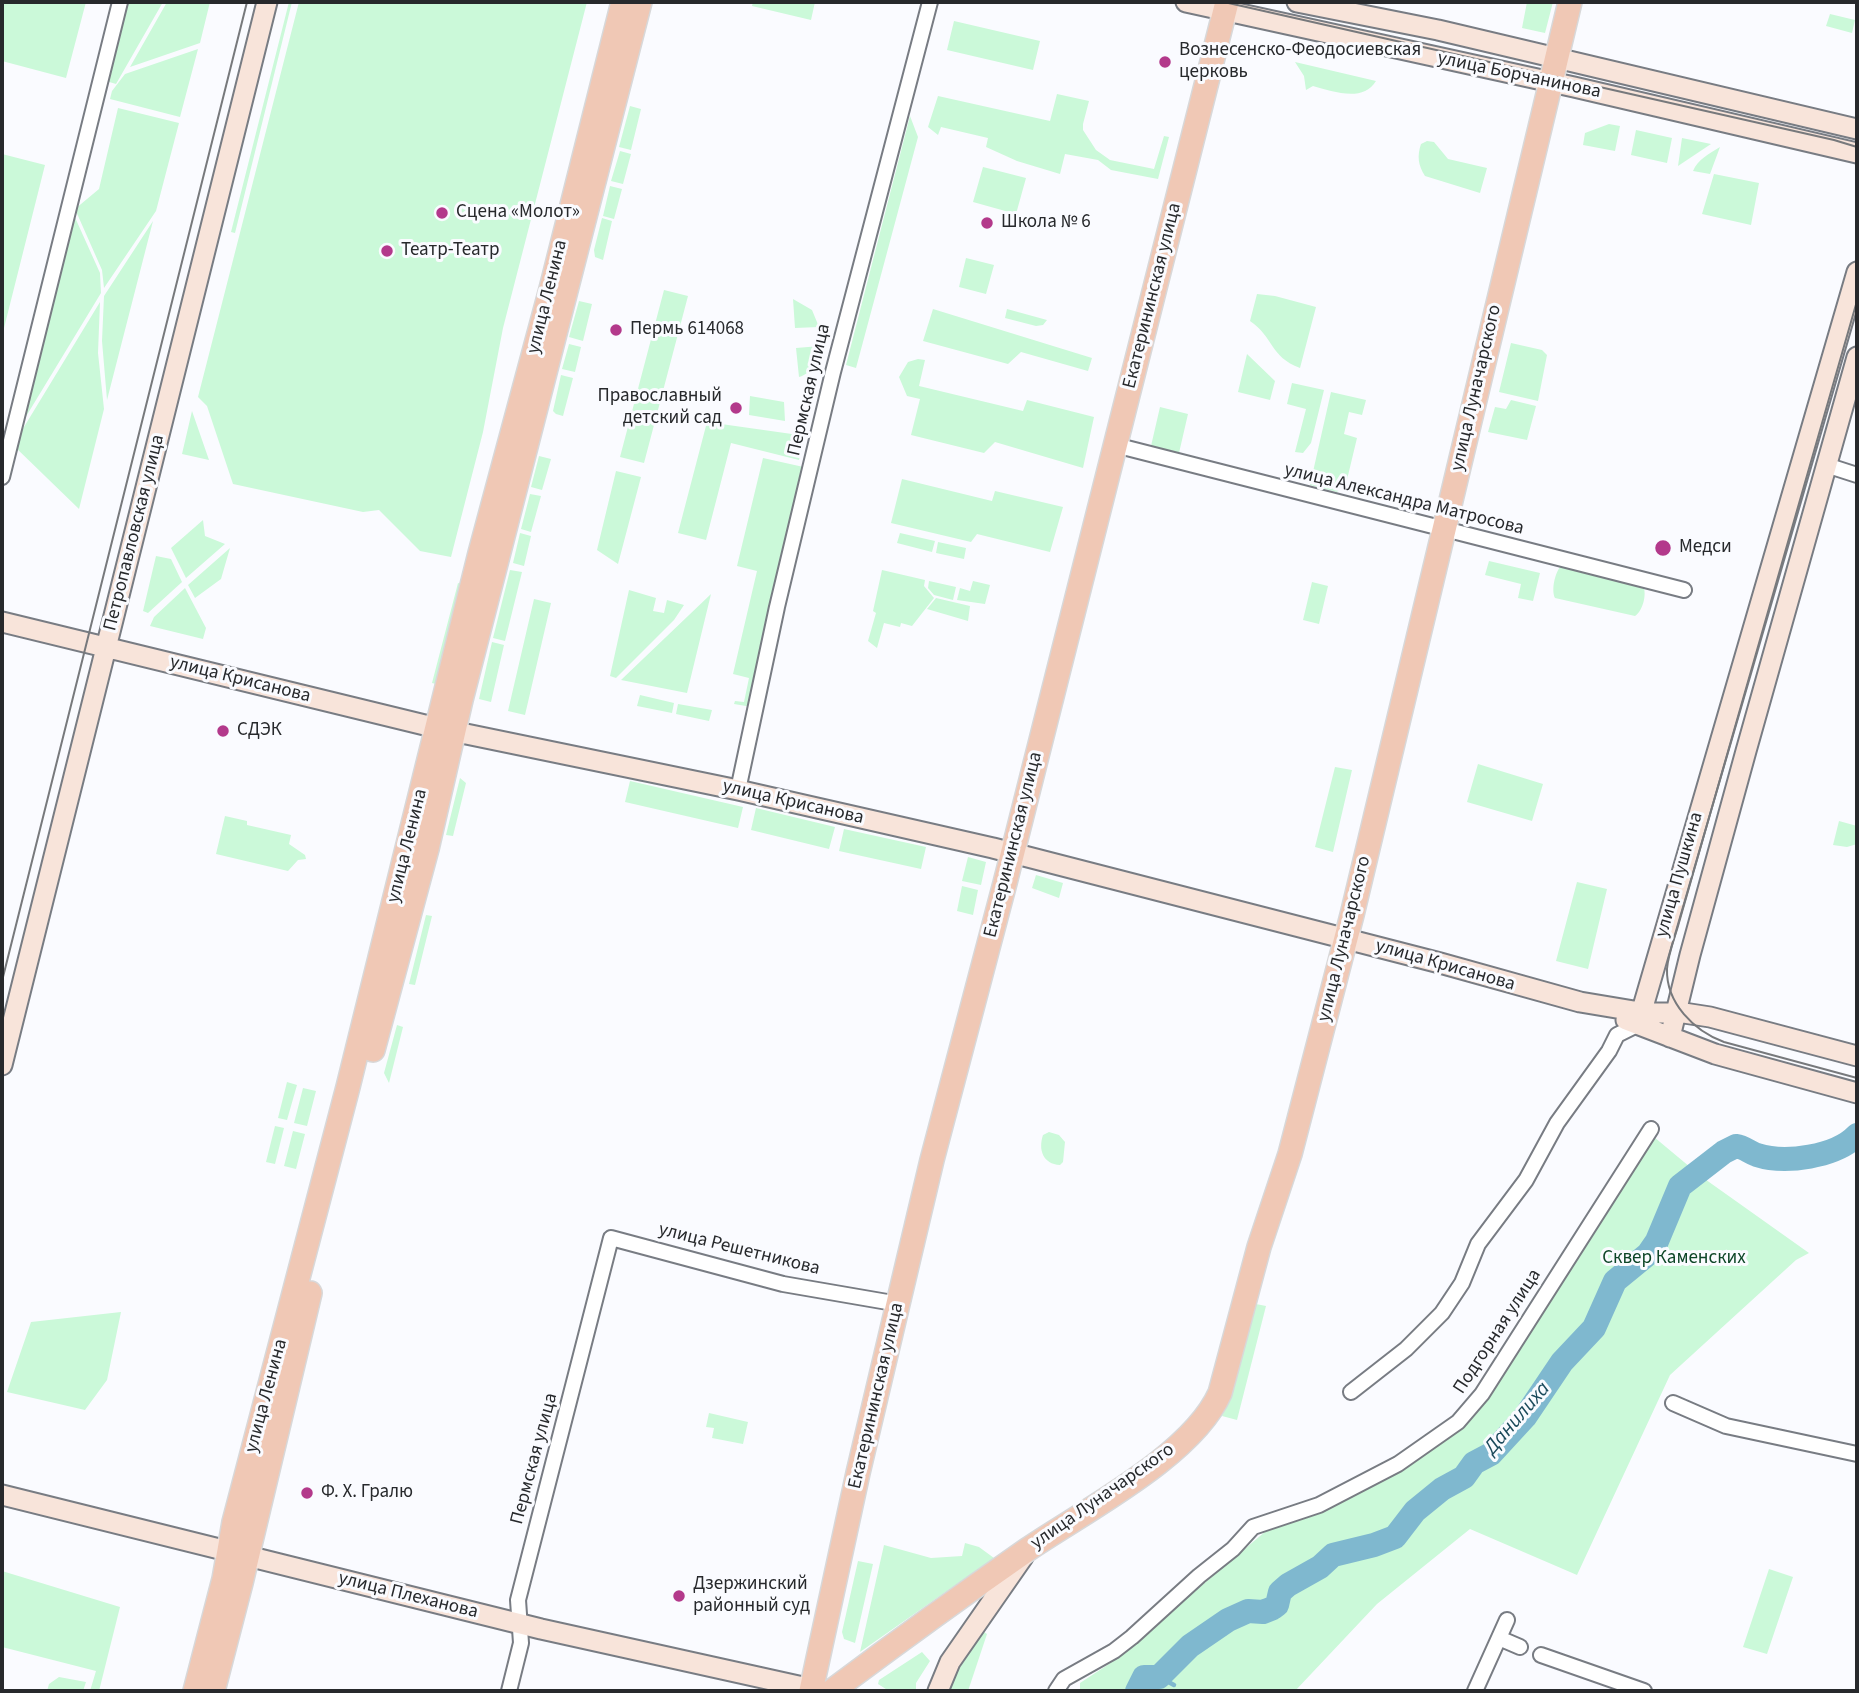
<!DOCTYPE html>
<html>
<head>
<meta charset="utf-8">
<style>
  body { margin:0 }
  #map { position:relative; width:1859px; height:1693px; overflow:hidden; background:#fafbff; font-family:"Source Sans 3",sans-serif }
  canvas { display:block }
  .frame { position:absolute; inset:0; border:4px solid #27292c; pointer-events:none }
</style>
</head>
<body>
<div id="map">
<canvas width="1859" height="1693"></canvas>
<div class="frame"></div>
</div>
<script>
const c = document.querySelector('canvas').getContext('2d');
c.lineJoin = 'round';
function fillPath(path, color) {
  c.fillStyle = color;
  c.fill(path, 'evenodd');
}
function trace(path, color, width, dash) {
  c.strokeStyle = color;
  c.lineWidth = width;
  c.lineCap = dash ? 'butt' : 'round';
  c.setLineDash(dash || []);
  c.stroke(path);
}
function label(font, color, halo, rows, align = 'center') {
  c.font = font + ' "Source Sans 3",sans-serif';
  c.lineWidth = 6;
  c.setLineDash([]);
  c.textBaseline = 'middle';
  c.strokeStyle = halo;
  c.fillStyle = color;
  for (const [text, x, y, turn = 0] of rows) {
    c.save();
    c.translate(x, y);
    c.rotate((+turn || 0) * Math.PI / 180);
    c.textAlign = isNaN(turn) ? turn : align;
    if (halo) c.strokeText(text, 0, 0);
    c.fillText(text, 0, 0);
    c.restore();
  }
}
const green = new Path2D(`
  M 3,2 L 86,2 L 66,78 L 2,61 Z
  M 126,2 L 163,2 L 116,84 L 106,81 Z
  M 167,2 L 210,2 L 200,43 L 130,67 Z
  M 289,2 L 292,2 L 235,233 L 231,232 Z
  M 299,2 L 587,2 L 503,328 L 483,432 L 451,557 L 420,551 L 379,510 L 363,512 L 233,484 L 207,406 L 198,397 Z
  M 753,2 L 815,2 L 811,20 L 752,6 Z
  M 1527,2 L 1553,2 L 1545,33 L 1522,28 Z
  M 1830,14 L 1855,20 L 1852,33 L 1826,26 Z
  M 954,21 L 1040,41 L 1033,70 L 947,50 Z
  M 198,49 L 180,117 L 110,99 L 112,91 L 125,74 Z
  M 1295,62 L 1376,81 C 1363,103 1332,91 1313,86 L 1306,90 L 1304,76 Z
  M 1057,94 L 1089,101 L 1083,124 L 1083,130 L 1096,150 L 1110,160 L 1154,169 L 1164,136 L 1169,137 L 1158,179 L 1111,170 L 1098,160 L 1065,154 L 1060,174 L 1017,161 L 986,147 L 988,138 L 941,127 L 938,135 L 928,127 L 938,96 L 1050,121 Z
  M 630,106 L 641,109 L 631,150 L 619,147 Z
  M 118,108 L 179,123 L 156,211 L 104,288 L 102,270 L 75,209 L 99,189 Z
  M 910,116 L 918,137 L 856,368 L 846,365 Z
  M 1609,124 L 1620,126 L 1615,151 L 1583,145 L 1585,133 Z
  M 1636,130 L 1672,138 L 1667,163 L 1631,155 Z
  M 1682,138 L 1711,144 L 1678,166 Z
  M 1427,141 L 1434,142 L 1448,159 L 1487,168 L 1480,193 L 1425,176 C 1418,165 1417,156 1421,144 Z
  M 1720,147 L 1710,174 L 1693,171 C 1698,159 1709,154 1720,147 Z
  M 620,151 L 631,154 L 623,184 L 611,181 Z
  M 2,154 L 45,165 L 2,336 Z
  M 983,167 L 1026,178 L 1016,214 L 973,202 Z
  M 1714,174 L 1759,183 L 1751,225 L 1702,214 Z
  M 610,186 L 622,189 L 614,219 L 603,216 Z
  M 73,213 L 100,273 L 101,293 L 19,428 Z
  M 602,218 L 612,221 L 603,260 L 595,257 L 594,250 Z
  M 153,221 L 107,400 L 102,341 L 104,296 Z
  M 966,258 L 994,265 L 986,294 L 959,287 Z
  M 664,290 L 688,296 L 644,463 L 620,457 Z
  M 1257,294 L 1275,296 L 1316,307 L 1300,368 C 1270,357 1273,336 1250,321 Z
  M 793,299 L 812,310 L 819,327 L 795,328 Z
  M 579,301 L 592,304 L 583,341 L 569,337 Z
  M 100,302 L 98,353 L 104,409 L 79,509 L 13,445 Z
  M 933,309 L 1092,358 L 1088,371 L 1021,352 L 1008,364 L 923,341 Z
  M 1007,309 L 1047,320 L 1043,325 L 1036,326 L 1005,318 Z
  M 1511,343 L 1542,350 L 1547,355 L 1538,401 L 1499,392 Z
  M 569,344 L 581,347 L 575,372 L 562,369 Z
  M 820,346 C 819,360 813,373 799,377 L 796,348 Z
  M 1247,354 L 1275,381 L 1270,400 L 1238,392 Z
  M 918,359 L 925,360 L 919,386 L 1023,411 L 1027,400 L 1094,417 L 1083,468 L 995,442 L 984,453 L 911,435 L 920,399 L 907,396 L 899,377 L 908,362 Z
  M 561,375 L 573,378 L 563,416 L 556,414 L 553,411 Z
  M 1292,383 L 1324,390 L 1311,443 L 1303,453 L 1295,452 L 1306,409 L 1287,404 Z
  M 1331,392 L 1366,400 L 1362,415 L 1349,412 L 1344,434 L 1357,438 L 1345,488 L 1341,487 L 1337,492 L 1310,485 Z
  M 750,396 L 784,402 L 785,421 L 749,415 Z
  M 1511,400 L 1536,406 L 1527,440 L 1488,432 L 1495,407 L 1506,409 Z
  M 1160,407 L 1188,414 L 1179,453 L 1151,446 Z
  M 192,411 L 209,460 L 182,454 Z
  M 707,422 L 806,436 L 799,460 L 731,443 L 706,540 L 678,533 Z
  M 539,456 L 551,459 L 542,490 L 531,487 Z
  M 763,458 L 808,468 L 752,707 L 734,704 L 735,701 L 744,702 L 749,678 L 733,674 L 757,571 L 737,566 Z
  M 616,471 L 641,477 L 618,564 L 597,550 Z
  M 902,479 L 992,501 L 995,491 L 1063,507 L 1050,552 L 977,534 L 971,542 L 891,523 Z
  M 530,494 L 541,496 L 531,532 L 521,529 Z
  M 203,520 L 205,536 L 225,544 L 186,578 L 171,548 Z
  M 520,533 L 531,536 L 524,566 L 513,563 Z
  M 900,533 L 935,541 L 932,552 L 897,543 Z
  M 938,542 L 966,548 L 964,559 L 936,553 Z
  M 230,548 L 221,579 L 195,598 L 188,585 Z
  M 156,556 L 171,559 L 182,582 L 148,613 L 143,611 Z
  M 1489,561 L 1540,573 L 1533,601 L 1518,598 L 1521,584 L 1485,575 Z
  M 1561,566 L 1642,584 C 1648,592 1643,611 1635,616 L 1555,598 C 1551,590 1555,572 1561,566 Z
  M 510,570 L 522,572 L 505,641 L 493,638 Z
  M 882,570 L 925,580 L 924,586 L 934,598 L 912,626 L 901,623 L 900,627 L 884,623 L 877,648 L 868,641 L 876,613 L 873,611 Z
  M 929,581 L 956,587 L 953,600 L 934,595 L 928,588 Z
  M 973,581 L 990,585 L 985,604 L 957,600 L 960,588 L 970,591 Z
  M 1312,582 L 1328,586 L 1319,624 L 1303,620 Z
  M 458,583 L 465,585 L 440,685 L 432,683 Z
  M 185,588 L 206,628 L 203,639 L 150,626 L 154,617 Z
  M 629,590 L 656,598 L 653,611 L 664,613 L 667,600 L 684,605 L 674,620 L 616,678 L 610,676 Z
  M 711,594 L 687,693 L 621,680 Z
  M 936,598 L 970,606 L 968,621 L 927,609 Z
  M 534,599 L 551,603 L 525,715 L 508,711 Z
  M 492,642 L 504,645 L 491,702 L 479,699 Z
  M 640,695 L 674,703 L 672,713 L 637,706 Z
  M 678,704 L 712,710 L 709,721 L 676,714 Z
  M 1478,764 L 1543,784 L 1532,821 L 1467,802 Z
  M 1335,767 L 1352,770 L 1333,852 L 1315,847 Z
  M 460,778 L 466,783 L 453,836 L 446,835 Z
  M 630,781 L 743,807 L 738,828 L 625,802 Z
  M 756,808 L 835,827 L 829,849 L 751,830 Z
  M 225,816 L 247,821 L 247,825 L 291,835 L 289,844 L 305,855 L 306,859 L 298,860 L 288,871 L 216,854 Z
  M 1839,821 L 1857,826 L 1857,844 L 1847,847 L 1833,845 Z
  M 844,829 L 926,847 L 921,869 L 839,851 Z
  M 968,857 L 986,862 L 981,885 L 962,881 Z
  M 1036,875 L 1063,883 L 1059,898 L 1032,888 Z
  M 1577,882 L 1607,889 L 1588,969 L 1556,961 Z
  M 962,886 L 978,890 L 973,915 L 957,911 Z
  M 426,915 L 432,916 L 415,985 L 409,984 Z
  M 397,1025 L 403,1027 L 389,1083 L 384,1073 Z
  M 287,1082 L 297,1085 L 287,1120 L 278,1118 Z
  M 303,1088 L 316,1091 L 307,1126 L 294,1123 Z
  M 275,1126 L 284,1128 L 275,1164 L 266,1162 Z
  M 293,1131 L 305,1134 L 296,1169 L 284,1166 Z
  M 1049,1132 L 1059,1135 L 1065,1142 L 1063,1162 L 1060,1165 C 1043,1164 1038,1150 1043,1135 Z
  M 1654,1137 L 1702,1177 L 1809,1253 L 1796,1260 L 1670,1375 L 1577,1575 L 1470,1529 L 1377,1604 L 1295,1691 L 1080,1691 L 1080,1683 L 1109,1664 L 1273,1525 L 1282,1526 L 1283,1522 L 1470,1418 Z
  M 1256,1304 L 1266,1306 L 1237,1420 L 1222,1416 L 1233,1392 Z
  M 121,1312 L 107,1380 L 85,1410 L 7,1392 L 31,1322 Z
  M 709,1413 L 748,1422 L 743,1444 L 712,1438 L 714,1428 L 706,1427 Z
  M 965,1543 L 979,1547 L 994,1558 L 860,1652 L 884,1545 L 931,1558 L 962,1556 Z
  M 858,1561 L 873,1564 L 855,1643 L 844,1639 L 842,1632 Z
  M 1769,1569 L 1793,1577 L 1767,1654 L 1743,1647 Z
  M 2,1571 L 120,1607 L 99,1691 L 90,1691 L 96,1671 L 2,1647 Z
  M 984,1632 L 987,1634 L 968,1691 L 948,1691 L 958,1670 Z
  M 922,1652 L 930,1661 L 916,1683 L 916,1691 L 889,1691 L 878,1684 L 879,1680 Z
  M 59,1677 L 86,1682 L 83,1691 L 47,1691 L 49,1684 Z`);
const stream = new Path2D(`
  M 1159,1677 L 1174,1685`);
const river = new Path2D(`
  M 1137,1691 L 1144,1677 L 1159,1677 L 1190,1646 L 1228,1620 L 1248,1611 L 1263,1612 L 1273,1608 L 1277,1605 L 1280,1592 L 1288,1585 L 1320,1567 L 1333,1555 L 1374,1545 L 1395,1537 L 1415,1511 L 1442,1489 L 1464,1477 L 1474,1463 L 1491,1454 L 1525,1417 L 1562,1362 L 1594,1328 L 1615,1281 L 1648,1254 L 1657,1241 L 1680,1186 L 1724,1152 L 1736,1146 C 1744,1147 1749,1152 1757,1155 C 1785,1164 1836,1157 1857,1135`);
const minor = new Path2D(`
  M 1115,445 L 1684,590
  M 1826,465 L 1857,475
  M 2,477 L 120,2
  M 738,790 L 777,607 L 833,372 L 930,2
  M 1351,1392 L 1406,1349 L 1442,1313 L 1462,1283 L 1478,1244 L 1526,1180 L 1557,1123 L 1609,1051 L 1617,1035 L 1637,1025
  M 1673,1403 L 1726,1426 L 1857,1454
  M 1499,1638 L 1520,1647
  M 1541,1655 L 1644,1691
  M 509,1691 L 521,1643 L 518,1600 L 611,1238 L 783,1284 L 899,1304
  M 1056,1691 L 1064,1679 L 1114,1651 L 1132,1637 L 1199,1576 L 1233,1549 L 1253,1527 L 1319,1505 L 1398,1464 L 1458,1422 L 1482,1394 L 1651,1129
  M 1475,1691 L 1507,1620`);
const secondary = new Path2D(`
  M 1186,2 L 1574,87 L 1857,153
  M 1297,2 L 1438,30 L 1857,129
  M 2,622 L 437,728 L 738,790 L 993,848 L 1440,963 L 1580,1002 L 1646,1013 L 1684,1013 L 1710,1017 L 1857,1056
  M 1626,1020 L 1715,1054 L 1857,1093
  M 1638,1024 L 1857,272
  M 1670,1037 L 1690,955 L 1746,751 L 1857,357
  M 2,1065 L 267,2
  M 2,1495 L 541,1629 L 812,1689
  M 938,1691 L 950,1662 L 1023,1557`);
const primary = new Path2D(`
  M 373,1050 L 427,849 L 461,700 L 640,2
  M 195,1691 L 224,1579 L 234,1522 L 348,1087 L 480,553 L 551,289 L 623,2
  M 213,1691 L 241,1583 L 310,1293
  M 811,1691 L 858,1473 L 932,1160 L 1005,883 L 1227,2
  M 832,1691 C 896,1643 961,1596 1027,1550 C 1084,1511 1192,1456 1220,1393 L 1259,1247 L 1290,1154 L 1352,915 L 1570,2`);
const tram = new Path2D(`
  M 1224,2 L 1834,140 L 1857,147
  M 1857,301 L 1678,926 C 1674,940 1668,955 1667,969 C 1666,1003 1694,1031 1724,1042 L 1857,1078
  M 2,981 L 247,2`);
const markers = [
  [1165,62,7,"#b3398b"],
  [442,213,7,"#b3398b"],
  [987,223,7,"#b3398b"],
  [387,251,7,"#b3398b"],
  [616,330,7,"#b3398b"],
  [736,408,7,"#b3398b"],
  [1663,548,9,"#b3398b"],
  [223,731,7,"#b3398b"],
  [307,1493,7,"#b3398b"],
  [679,1596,7,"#b3398b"]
];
const poiNames = [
  ["Вознесенско-Феодосиевская",1179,51],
  ["церковь",1179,73],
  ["Сцена «Молот»",456,213],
  ["Школа № 6",1001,223],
  ["Театр-Театр",401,251],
  ["Пермь 614068",630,330],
  ["Православный",722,397,"right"],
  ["детский сад",722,419,"right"],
  ["Медси",1679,548],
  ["СДЭК",237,731],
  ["Ф. Х. Гралю",321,1493],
  ["Дзержинский",693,1585],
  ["районный суд",693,1607]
];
const streetNames = [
  ["улица Борчанинова",1519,76,12],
  ["Екатерининская улица",1153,296,-76],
  ["улица Ленина",548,297,-76],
  ["улица Луначарского",1477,388,-77],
  ["Пермская улица",810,390,-77],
  ["улица Александра Матросова",1404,500,14],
  ["Петропавловская улица",135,533,-76],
  ["улица Крисанова",240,680,14],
  ["улица Крисанова",793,803,13],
  ["Екатерининская улица",1014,845,-76],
  ["улица Ленина",408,846,-76],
  ["улица Пушкина",1680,875,-74],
  ["улица Луначарского",1345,939,-76],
  ["улица Крисанова",1445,966,16],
  ["улица Решетникова",739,1250,14],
  ["Подгорная улица",1498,1332,-57],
  ["улица Ленина",267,1396,-75],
  ["Екатерининская улица",877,1396,-77],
  ["Пермская улица",535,1459,-75],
  ["улица Луначарского",1103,1497,-35],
  ["улица Плеханова",408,1596,14]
];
const parkNames = [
  ["Сквер Каменских",1674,1259]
];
const waterNames = [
  ["Данилиха",1518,1419,-49]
];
fillPath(green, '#cbf9d9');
trace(stream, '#7fb8cf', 4.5);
trace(river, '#7fb8cf', 24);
trace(minor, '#787c83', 18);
trace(secondary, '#787c83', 23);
trace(primary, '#d8d8d9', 26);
trace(minor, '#fff', 14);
trace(secondary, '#f8e4da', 19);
trace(primary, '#f0c8b5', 23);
trace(tram, '#77797c', 2);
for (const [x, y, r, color] of markers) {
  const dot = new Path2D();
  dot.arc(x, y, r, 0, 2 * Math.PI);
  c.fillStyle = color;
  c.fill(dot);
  trace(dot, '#fafbff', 2.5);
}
label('19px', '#27292c', '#fafbff', poiNames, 'left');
label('19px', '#27292c', '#fafbff', streetNames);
label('19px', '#0d4627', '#fafbff', parkNames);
label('italic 21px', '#1b4a5b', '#fafbff', waterNames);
</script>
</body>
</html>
